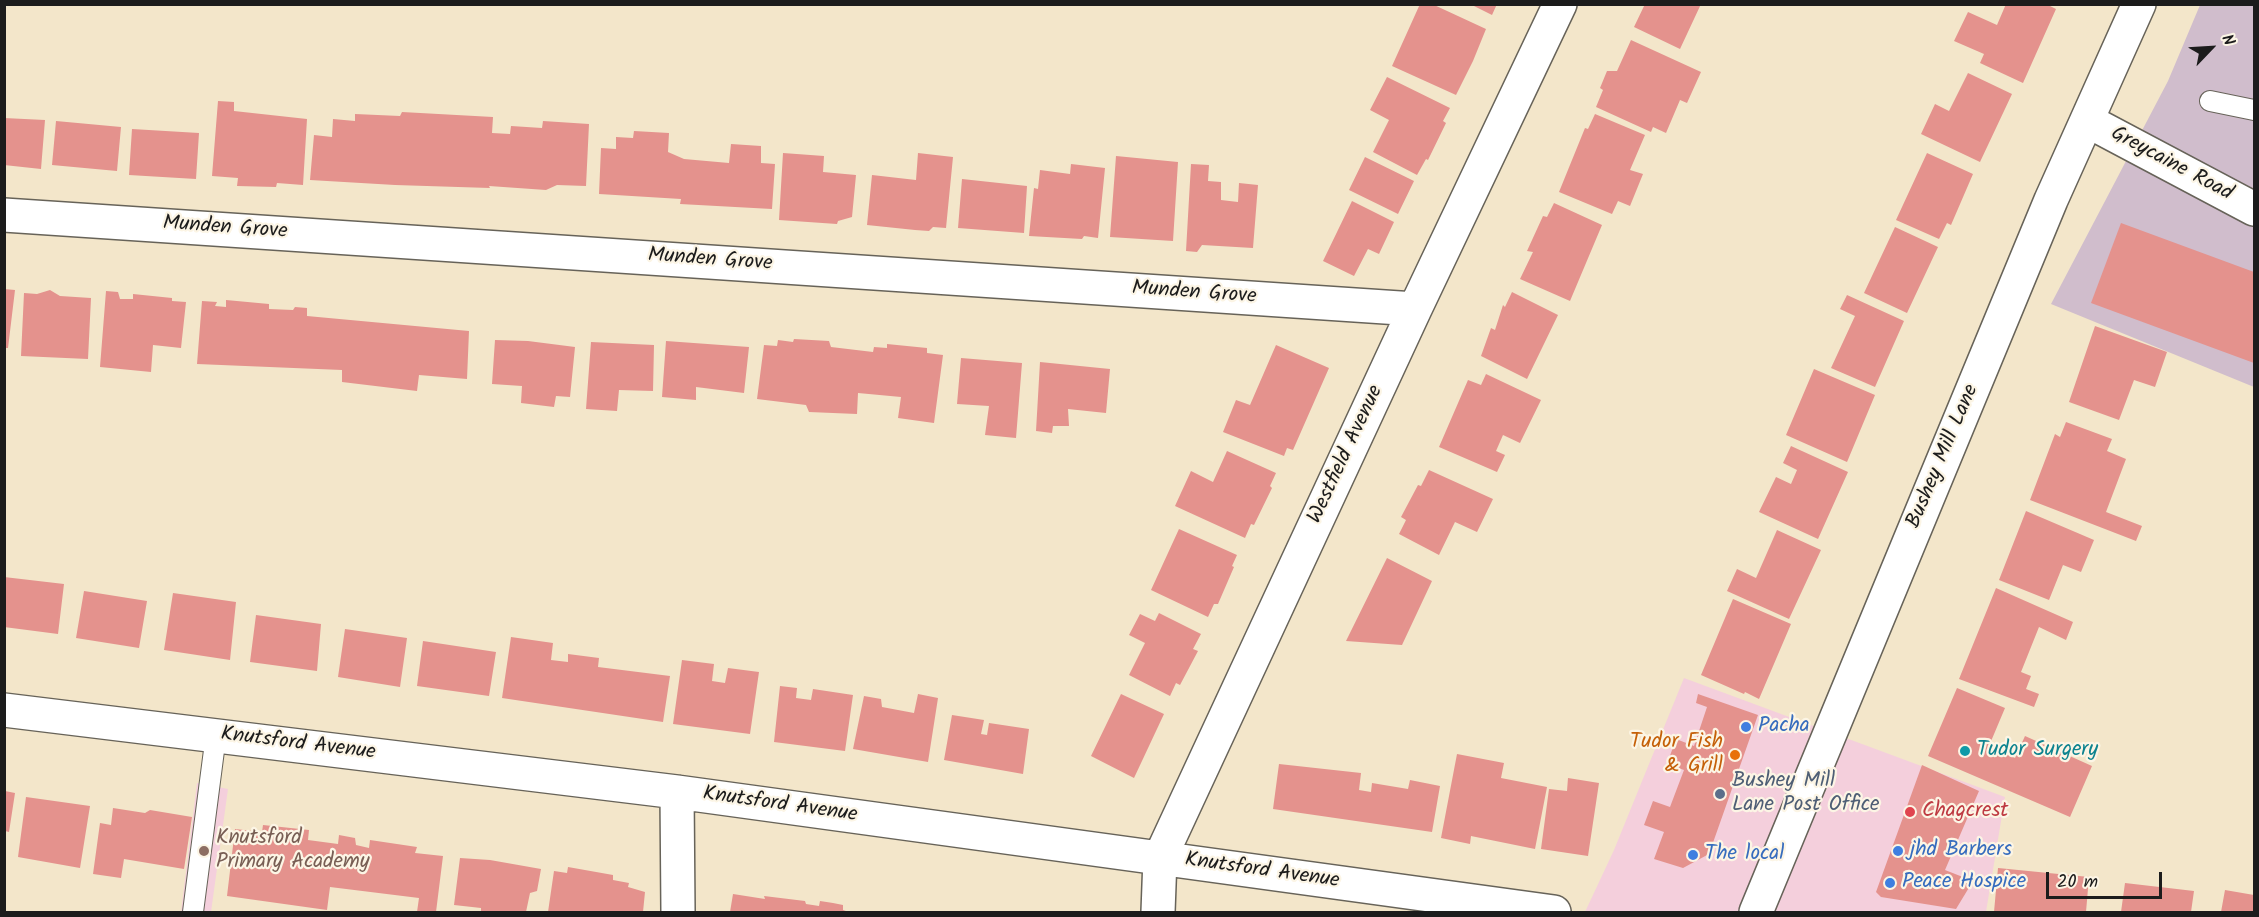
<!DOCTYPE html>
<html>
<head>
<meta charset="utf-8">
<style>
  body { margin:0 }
  #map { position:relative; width:2259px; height:917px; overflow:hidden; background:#f3e6ca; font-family:Kalam,sans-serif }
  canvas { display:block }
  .frame { position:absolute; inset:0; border:6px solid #1c1c1c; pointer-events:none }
  .north { position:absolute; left:2181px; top:18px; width:60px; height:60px; -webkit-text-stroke:4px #fcf5e5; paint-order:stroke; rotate:65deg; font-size:16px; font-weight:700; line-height:24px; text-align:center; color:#1c1c1c }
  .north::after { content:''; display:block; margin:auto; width:21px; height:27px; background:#1c1c1c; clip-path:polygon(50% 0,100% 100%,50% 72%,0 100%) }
  .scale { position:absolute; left:2046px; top:872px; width:116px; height:27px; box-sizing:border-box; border:3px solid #1c1c1c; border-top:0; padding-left:8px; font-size:18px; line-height:21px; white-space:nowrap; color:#1c1c1c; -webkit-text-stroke:4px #fcf5e5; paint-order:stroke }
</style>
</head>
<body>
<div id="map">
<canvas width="2259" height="917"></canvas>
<div class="frame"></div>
<div class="north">N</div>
<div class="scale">20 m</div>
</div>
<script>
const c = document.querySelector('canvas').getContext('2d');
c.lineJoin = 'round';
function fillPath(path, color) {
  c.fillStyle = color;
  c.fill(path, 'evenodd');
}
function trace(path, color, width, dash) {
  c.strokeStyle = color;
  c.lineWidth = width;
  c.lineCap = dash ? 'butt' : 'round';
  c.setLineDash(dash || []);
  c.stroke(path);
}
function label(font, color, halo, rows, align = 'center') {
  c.font = font + ' Kalam,sans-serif';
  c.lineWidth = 4.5;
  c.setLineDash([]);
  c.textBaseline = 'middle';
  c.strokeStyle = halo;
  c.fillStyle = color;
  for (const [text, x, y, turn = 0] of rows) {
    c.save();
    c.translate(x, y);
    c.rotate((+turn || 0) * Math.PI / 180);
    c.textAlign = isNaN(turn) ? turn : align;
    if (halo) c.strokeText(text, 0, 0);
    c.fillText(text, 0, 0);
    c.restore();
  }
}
const built = new Path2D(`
  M 1684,678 L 2005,797 L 1986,912 L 1585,912 L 1614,850 Z
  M 197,783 L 228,789 L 211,912 L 181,912 Z`);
const industrial = new Path2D(`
  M 2200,5 L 2254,5 L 2254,387 L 2051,304 L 2168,81 Z`);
const building = new Path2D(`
  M 1420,4 L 1432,4 L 1486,29 L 1473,61 L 1456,95 L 1392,66 Z
  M 1470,4 L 1497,4 L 1492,15 Z
  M 1645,4 L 1701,4 L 1680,49 L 1634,27 Z
  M 2006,4 L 2046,4 L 2056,9 L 2023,83 L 1980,63 L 1984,54 L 1954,41 L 1968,12 L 1997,25 Z
  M 1631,40 L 1701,72 L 1687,103 L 1680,100 L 1666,133 L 1653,127 L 1651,132 L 1596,107 L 1603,90 L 1600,88 L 1607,71 L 1617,71 Z
  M 1968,73 L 2012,94 L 1980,162 L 1921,134 L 1935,104 L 1949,111 Z
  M 1387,77 L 1450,108 L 1443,121 L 1446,123 L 1428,160 L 1426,159 L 1417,175 L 1373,152 L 1389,120 L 1370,110 Z
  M 218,101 L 234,102 L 234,111 L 307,119 L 303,185 L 277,183 L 276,187 L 237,186 L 238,178 L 212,176 Z
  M 402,112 L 493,117 L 492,133 L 510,134 L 511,126 L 542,128 L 543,121 L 589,124 L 586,186 L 557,185 L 546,190 L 489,186 L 490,188 L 395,185 L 310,180 L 314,135 L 332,137 L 333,119 L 355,121 L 355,114 L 400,116 Z
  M 1595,114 L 1645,135 L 1630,170 L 1643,174 L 1630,206 L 1618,201 L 1612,214 L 1559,192 L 1585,128 L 1588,129 Z
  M 4,118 L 45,120 L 41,169 L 4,165 Z
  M 56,121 L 121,127 L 117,171 L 52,165 Z
  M 132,129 L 199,133 L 196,179 L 129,175 Z
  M 634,131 L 669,133 L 668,152 L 684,159 L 729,163 L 731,144 L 761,146 L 761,163 L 775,164 L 772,209 L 680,204 L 681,199 L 599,194 L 601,148 L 616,149 L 616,137 L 633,138 Z
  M 783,153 L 824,156 L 823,172 L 856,175 L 852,217 L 838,221 L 837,224 L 779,220 Z
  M 918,153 L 953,157 L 946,228 L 933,227 L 929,231 L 915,230 L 867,225 L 872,175 L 916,180 Z
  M 1927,153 L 1973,174 L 1951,225 L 1947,223 L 1939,239 L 1896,220 Z
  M 1116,156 L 1178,162 L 1173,241 L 1110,237 Z
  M 1365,157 L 1414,181 L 1398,214 L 1349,190 Z
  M 1071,164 L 1105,168 L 1098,238 L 1084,236 L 1082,239 L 1029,236 L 1034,188 L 1038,189 L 1040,170 L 1070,174 Z
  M 1191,164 L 1209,165 L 1208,181 L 1221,182 L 1221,200 L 1238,202 L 1239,183 L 1258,185 L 1253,248 L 1202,245 L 1197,252 L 1186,251 Z
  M 962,179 L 1027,186 L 1024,233 L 958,228 Z
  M 1352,201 L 1394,222 L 1379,254 L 1368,249 L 1354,276 L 1323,261 Z
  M 1554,203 L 1602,225 L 1570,301 L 1520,279 L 1533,252 L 1527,251 L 1543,216 L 1547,217 Z
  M 2121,223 L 2254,272 L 2254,363 L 2091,303 Z
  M 1895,227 L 1938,247 L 1907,313 L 1864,293 Z
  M 4,289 L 15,290 L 8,348 L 4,348 Z
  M 50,290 L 60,296 L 91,298 L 88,359 L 21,356 L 24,293 L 37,294 Z
  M 106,291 L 118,292 L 120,299 L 133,299 L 133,294 L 172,298 L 172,301 L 186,302 L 181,348 L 153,345 L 151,372 L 100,367 Z
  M 1512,292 L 1558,315 L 1527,379 L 1481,356 L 1491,328 L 1495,330 L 1503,305 L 1505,307 Z
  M 1847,295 L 1904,321 L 1875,387 L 1831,368 L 1855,316 L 1840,309 Z
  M 226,300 L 269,304 L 269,309 L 293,310 L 295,307 L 307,308 L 307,316 L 469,331 L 467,379 L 419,375 L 417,391 L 342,382 L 342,370 L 197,364 L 202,301 L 217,302 L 215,306 L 226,307 Z
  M 2095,326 L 2167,352 L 2155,387 L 2134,380 L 2119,420 L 2069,402 Z
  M 794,339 L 829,341 L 831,347 L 873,352 L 874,347 L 887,348 L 887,344 L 927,348 L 927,353 L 943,355 L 934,423 L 898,418 L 901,397 L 858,393 L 857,414 L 809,412 L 806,405 L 757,399 L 764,345 L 777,346 L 778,340 L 793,342 Z
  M 495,340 L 528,341 L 575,347 L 570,397 L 556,396 L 554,407 L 521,403 L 522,386 L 492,384 Z
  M 666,341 L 749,347 L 744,393 L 696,387 L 696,400 L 662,397 Z
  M 591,342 L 654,345 L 653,391 L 619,390 L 617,411 L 586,409 Z
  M 1276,345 L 1329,368 L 1293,450 L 1287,448 L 1284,456 L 1223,432 L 1236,400 L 1250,405 Z
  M 961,358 L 1022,363 L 1016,438 L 985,435 L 989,406 L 957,404 Z
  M 1040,362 L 1110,369 L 1106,413 L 1068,409 L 1069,426 L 1053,426 L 1052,433 L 1036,431 Z
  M 1814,369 L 1875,395 L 1847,462 L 1786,435 Z
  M 1486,374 L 1541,400 L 1520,443 L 1503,435 L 1496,451 L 1505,455 L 1497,472 L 1439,447 L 1468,380 L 1481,385 Z
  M 2066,422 L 2112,439 L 2107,451 L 2126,459 L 2106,512 L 2142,526 L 2136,541 L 2030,500 L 2055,434 L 2060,437 Z
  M 1791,446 L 1848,472 L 1818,539 L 1759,512 L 1776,477 L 1791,484 L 1797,470 L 1783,463 Z
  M 1227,451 L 1276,473 L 1270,486 L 1272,488 L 1254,525 L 1251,524 L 1245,538 L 1175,506 L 1191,471 L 1213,482 Z
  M 1429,470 L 1493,499 L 1477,532 L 1455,522 L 1439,555 L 1399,534 L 1406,520 L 1401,517 L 1418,485 L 1421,486 Z
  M 2026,511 L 2094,540 L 2081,572 L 2063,565 L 2049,600 L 1999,580 Z
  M 1179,529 L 1237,555 L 1232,566 L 1234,567 L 1218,604 L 1214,604 L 1208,617 L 1151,590 Z
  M 1777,530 L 1821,550 L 1789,619 L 1727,591 L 1737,569 L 1756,578 Z
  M 1387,558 L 1432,581 L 1402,645 L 1346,641 Z
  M 4,577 L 64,584 L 58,634 L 4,627 Z
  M 1996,588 L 2073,622 L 2066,640 L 2039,627 L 2021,672 L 2031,676 L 2026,689 L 2039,694 L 2034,707 L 1959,679 Z
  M 84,591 L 147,601 L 139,648 L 76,638 Z
  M 173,593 L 236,602 L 230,660 L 164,650 Z
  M 1733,599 L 1791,624 L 1759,699 L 1745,692 L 1744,694 L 1701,675 Z
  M 1159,613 L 1201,634 L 1193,649 L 1198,651 L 1180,685 L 1176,683 L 1170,696 L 1129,675 L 1145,643 L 1129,635 L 1140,614 L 1155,621 Z
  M 256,615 L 321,624 L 317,671 L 250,662 Z
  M 345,629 L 407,638 L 400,687 L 338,677 Z
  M 511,637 L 553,643 L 551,660 L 568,662 L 568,654 L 599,658 L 598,667 L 670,676 L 663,722 L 502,698 Z
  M 423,641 L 496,652 L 489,696 L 417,686 Z
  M 682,660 L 714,664 L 712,681 L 725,683 L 728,668 L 759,672 L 750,734 L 673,724 Z
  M 780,686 L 797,688 L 796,698 L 811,700 L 813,689 L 853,695 L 845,751 L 774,742 Z
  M 1957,688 L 2005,708 L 1989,746 L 2015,758 L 2025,736 L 2092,766 L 2070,817 L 1928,756 Z
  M 918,694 L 938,698 L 928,762 L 853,749 L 864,696 L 881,699 L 882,707 L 914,713 Z
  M 1121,694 L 1164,714 L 1134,778 L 1091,756 Z
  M 1698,694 L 1758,715 L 1709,854 L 1683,868 L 1654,859 L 1664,832 L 1644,825 L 1653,801 L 1670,807 L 1684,770 L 1667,764 L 1676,739 L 1694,746 L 1707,707 L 1696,703 Z
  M 952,715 L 984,720 L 981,734 L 987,735 L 989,723 L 1029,729 L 1023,774 L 944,760 Z
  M 1457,754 L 1504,763 L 1501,778 L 1547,787 L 1535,849 L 1471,836 L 1470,844 L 1441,838 Z
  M 1279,764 L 1361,773 L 1359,790 L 1371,792 L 1372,783 L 1408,789 L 1410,780 L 1440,786 L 1432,832 L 1273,809 Z
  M 1922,765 L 1979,791 L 1945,870 L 1973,881 L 1956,909 L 1881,897 L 1876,892 Z
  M 1568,778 L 1599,783 L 1588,856 L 1541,849 L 1549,789 L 1567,791 Z
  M 5,791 L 15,793 L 9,832 L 5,831 Z
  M 26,797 L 90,806 L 80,868 L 18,857 Z
  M 113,808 L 145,813 L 150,810 L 192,817 L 184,869 L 124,859 L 121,878 L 93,874 L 100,823 L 111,825 Z
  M 263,825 L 309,830 L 308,840 L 338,844 L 339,835 L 355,838 L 356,845 L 369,848 L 370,840 L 417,847 L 415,853 L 443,856 L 436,912 L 417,912 L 419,898 L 330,887 L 327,910 L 227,896 L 235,829 L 262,832 Z
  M 460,858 L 490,860 L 541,869 L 537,891 L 530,893 L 526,912 L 481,912 L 481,908 L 454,905 Z
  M 568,867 L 613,875 L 613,880 L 629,883 L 628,887 L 645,892 L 643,912 L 548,912 L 554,871 L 567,873 Z
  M 1998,868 L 2089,877 L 2086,912 L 1994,912 Z
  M 2125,883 L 2194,891 L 2191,912 L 2121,912 Z
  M 2225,890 L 2254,895 L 2254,912 L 2221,912 Z
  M 733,894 L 765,899 L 764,896 L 805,901 L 806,904 L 819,906 L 820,901 L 833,903 L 843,905 L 843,910 L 849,912 L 730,912 Z`);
const lane = new Path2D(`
  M 2210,101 L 2254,110
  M 193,912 L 216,735`);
const street = new Path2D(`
  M 2088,121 L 2254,209
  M 4,215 L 1415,309
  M 4,710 L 677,792 L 1554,912
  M 677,792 L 678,912
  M 1158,912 L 1160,858 L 1415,309 L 1560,4`);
const secondary = new Path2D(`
  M 1756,912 L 2051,200 L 2139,4`);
const markers = [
  [1746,727,6,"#3f7fe0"],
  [1965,751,6,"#0f9aa8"],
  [1735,755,6,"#e8710a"],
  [1720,794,6,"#5c6f8a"],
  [1910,812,6,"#e0444e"],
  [204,851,6,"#8d6e63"],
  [1898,851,6,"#3f7fe0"],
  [1693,855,6,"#3f7fe0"],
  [1890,883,6,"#3f7fe0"]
];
const streetNames = [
  ["Greycaine Road",2171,165,28],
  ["Munden Grove",225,229,4],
  ["Munden Grove",710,261,4],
  ["Munden Grove",1194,294,4],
  ["Westfield Avenue",1347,455,-65],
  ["Bushey Mill Lane",1944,457,-67],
  ["Knutsford Avenue",298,745,7],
  ["Knutsford Avenue",780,806,8],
  ["Knutsford Avenue",1262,872,8]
];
const shopNames = [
  ["Pacha",1758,727],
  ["jhd Barbers",1910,851],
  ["The local",1705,855],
  ["Peace Hospice",1902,883]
];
const foodNames = [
  ["Tudor Fish",1723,743],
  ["& Grill",1723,767]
];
const cultureNames = [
  ["Tudor Surgery",1977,751]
];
const serviceNames = [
  ["Bushey Mill",1732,782],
  ["Lane Post Office",1732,806]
];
const healthNames = [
  ["Chagcrest",1922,812]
];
const educationNames = [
  ["Knutsford",216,839],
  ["Primary Academy",216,863]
];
fillPath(built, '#f4cfdc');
fillPath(industrial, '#d0bdcc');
fillPath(building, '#e4928d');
trace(lane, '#676359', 22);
trace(street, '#676359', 36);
trace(secondary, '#676359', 36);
trace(lane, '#fff', 20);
trace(street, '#fff', 33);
trace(secondary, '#fff', 33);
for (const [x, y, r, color] of markers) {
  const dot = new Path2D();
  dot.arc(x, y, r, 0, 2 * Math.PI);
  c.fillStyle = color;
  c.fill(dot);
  trace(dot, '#fcf5e5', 2);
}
label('21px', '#1c1c1c', '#fcf5e5', streetNames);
label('21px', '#366cbe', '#fcf5e5', shopNames, 'left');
label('21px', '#c56008', '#fcf5e5', foodNames, 'right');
label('21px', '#0d838f', '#fcf5e5', cultureNames, 'left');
label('21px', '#4e5e75', '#fcf5e5', serviceNames, 'left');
label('21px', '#be3a42', '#fcf5e5', healthNames, 'left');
label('21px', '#785e54', '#fcf5e5', educationNames, 'left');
</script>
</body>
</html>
